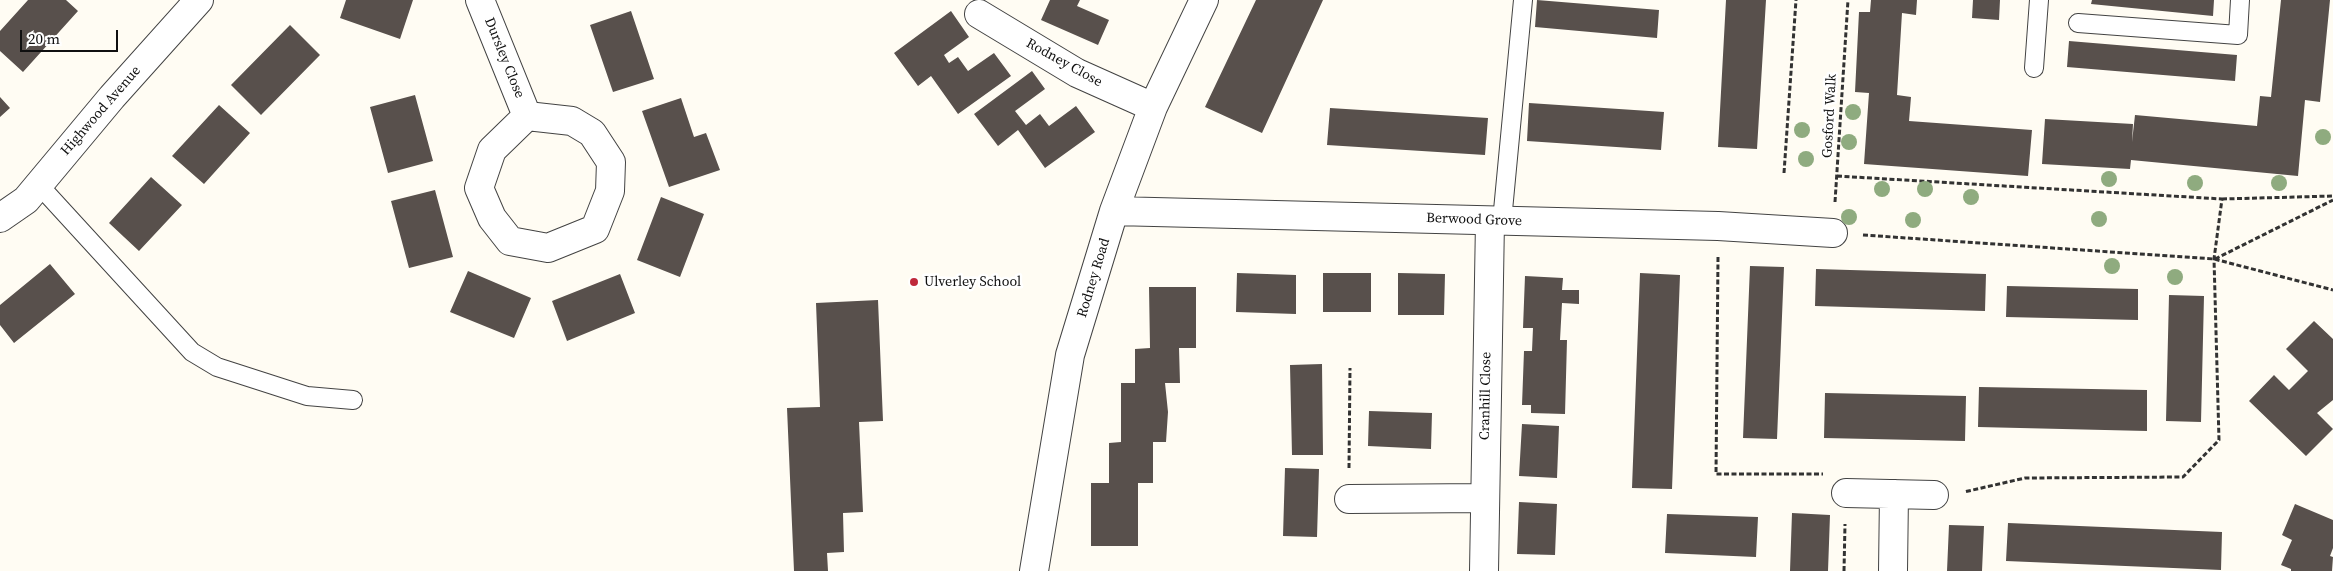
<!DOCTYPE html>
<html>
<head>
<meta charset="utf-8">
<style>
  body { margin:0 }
  #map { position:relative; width:2333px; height:571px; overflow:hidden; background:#fffcf3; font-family:"Source Serif 4",serif }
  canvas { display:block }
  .scale { position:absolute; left:20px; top:30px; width:98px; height:22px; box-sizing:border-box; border:2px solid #101010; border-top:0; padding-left:6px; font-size:15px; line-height:18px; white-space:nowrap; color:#101010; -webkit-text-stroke:4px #fff; paint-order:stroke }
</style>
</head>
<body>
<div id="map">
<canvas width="2333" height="571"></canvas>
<div class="scale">20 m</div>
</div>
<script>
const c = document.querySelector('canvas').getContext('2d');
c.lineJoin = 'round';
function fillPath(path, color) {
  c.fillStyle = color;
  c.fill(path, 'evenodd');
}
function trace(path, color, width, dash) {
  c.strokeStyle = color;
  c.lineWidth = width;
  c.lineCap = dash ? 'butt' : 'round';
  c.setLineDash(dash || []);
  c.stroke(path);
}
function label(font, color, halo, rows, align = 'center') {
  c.font = font + ' "Source Serif 4",serif';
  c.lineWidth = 5;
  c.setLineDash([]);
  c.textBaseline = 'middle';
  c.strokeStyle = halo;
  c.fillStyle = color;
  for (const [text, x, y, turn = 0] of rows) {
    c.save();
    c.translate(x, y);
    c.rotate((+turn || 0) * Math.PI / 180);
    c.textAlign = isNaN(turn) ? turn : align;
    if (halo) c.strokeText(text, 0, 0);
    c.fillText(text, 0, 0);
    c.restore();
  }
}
const building = new Path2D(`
  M 28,0 L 66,0 L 78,11 L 23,72 L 0,51 L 0,31 Z
  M 346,0 L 413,0 L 400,39 L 340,18 Z
  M 1050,0 L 1080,0 L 1077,6 L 1109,20 L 1098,45 L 1041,20 Z
  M 1256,0 L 1323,0 L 1262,133 L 1205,107 Z
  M 1537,0 L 1659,10 L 1657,38 L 1535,27 Z
  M 1726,0 L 1766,0 L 1757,149 L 1718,147 Z
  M 1871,0 L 1917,0 L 1916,15 L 1902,13 L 1897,95 L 1911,97 L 1909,121 L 2032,130 L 2028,176 L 1864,164 L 1869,93 L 1855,92 L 1859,12 L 1870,12 Z
  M 1973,0 L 2000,0 L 1999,20 L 1972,18 Z
  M 2092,0 L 2214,0 L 2213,16 L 2091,4 Z
  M 2281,0 L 2330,0 L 2320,102 L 2305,100 L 2298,176 L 2131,160 L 2130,169 L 2042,164 L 2045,119 L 2133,124 L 2132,142 L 2135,115 L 2257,126 L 2260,96 L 2271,97 Z
  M 631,11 L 654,79 L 613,92 L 590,25 Z
  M 951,11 L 969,37 L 944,55 L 949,63 L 958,57 L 968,71 L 994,53 L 1011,76 L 958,114 L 931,76 L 918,86 L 894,53 Z
  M 290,25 L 320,55 L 261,115 L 231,85 Z
  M 2069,41 L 2237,55 L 2235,81 L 2067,67 Z
  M 1032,71 L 1045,89 L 1015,111 L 1026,125 L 1040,114 L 1049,126 L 1076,106 L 1095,132 L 1045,168 L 1018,130 L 998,146 L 974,114 Z
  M 415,95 L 433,161 L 388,173 L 370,107 Z
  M 0,97 L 10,108 L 0,117 Z
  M 681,98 L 694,137 L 706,133 L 720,170 L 669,187 L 642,111 Z
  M 1529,103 L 1664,112 L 1661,150 L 1527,141 Z
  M 219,105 L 250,133 L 204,184 L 172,156 Z
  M 1330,108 L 1488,118 L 1485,155 L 1327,145 Z
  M 151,177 L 182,205 L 139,251 L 109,223 Z
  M 435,190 L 453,257 L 409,268 L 391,201 Z
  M 661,197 L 704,214 L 680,277 L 637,260 Z
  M 50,264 L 75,294 L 14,343 L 0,325 L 0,305 Z
  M 1750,266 L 1784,267 L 1777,439 L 1743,438 Z
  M 1816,269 L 1986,274 L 1985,311 L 1815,306 Z
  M 468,271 L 531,298 L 514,338 L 450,312 Z
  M 1237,273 L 1296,275 L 1296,314 L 1236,312 Z
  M 1323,273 L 1371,273 L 1371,312 L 1323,312 Z
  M 1398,273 L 1445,274 L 1444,315 L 1398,315 Z
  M 1640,273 L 1680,275 L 1672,489 L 1632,488 Z
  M 620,274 L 635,313 L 567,341 L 552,301 Z
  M 1525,276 L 1563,278 L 1562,290 L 1579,290 L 1579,304 L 1562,303 L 1560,340 L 1567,340 L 1565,414 L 1531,413 L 1531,405 L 1522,405 L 1524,351 L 1532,351 L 1533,328 L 1523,328 Z
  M 2007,286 L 2138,289 L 2138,320 L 2006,317 Z
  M 1149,287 L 1196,287 L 1196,348 L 1179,348 L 1180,383 L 1165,383 L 1168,412 L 1166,442 L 1153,442 L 1153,483 L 1138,483 L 1138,546 L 1091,546 L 1091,483 L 1109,483 L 1109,443 L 1121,442 L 1121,383 L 1135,383 L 1135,349 L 1150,348 Z
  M 2169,295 L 2204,296 L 2201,422 L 2166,421 Z
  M 878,300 L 883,421 L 859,422 L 863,512 L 843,513 L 844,552 L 827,553 L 828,571 L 794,571 L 787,408 L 820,407 L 816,303 Z
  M 2314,321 L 2333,339 L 2333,400 L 2317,413 L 2333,429 L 2306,456 L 2249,401 L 2274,375 L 2289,390 L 2308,371 L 2286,349 Z
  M 1322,364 L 1323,455 L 1292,455 L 1290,365 Z
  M 1979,387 L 2147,390 L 2147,431 L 1978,427 Z
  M 1825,393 L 1966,396 L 1965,441 L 1824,438 Z
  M 1369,411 L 1432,413 L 1431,449 L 1368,446 Z
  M 1522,424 L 1559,426 L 1557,478 L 1519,476 Z
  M 1285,468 L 1319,469 L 1317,537 L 1283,536 Z
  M 1519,502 L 1557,504 L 1555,555 L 1517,554 Z
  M 2295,504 L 2333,520 L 2333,548 L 2330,556 L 2333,557 L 2332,571 L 2291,571 L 2291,569 L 2281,565 L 2292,540 L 2282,535 Z
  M 1792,513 L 1830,515 L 1828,571 L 1790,571 Z
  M 1667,514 L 1758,517 L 1756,557 L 1665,553 Z
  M 2008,523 L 2222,532 L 2221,570 L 2006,561 Z
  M 1949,525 L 1984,526 L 1982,571 L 1947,571 Z`);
const path = new Path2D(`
  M 1784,173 L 1796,0
  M 1837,176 L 2222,199 L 2214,259 L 2219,440 L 2183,477 L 2025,478 L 1964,492
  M 2222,199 L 2333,196
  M 1835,202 L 1848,0
  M 1863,235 L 2214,259 L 2333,290
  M 1718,257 L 1716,474 L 1823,474
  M 2215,259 L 2333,200
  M 1349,468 L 1350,368
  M 1844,571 L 1845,524`);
const service = new Path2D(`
  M 2078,23 L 2238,35 L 2240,0
  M 2034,68 L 2039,0
  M 39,185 L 192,352 L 217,367 L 307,396 L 353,400
  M 1502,221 L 1523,0`);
const minor = new Path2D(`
  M 480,0 L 527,116
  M 979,14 L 1077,73 L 1153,107
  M 527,116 L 572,121 L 592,133 L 611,162 L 610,191 L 595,229 L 548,248 L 510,241 L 492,218 L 479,188 L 492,150 Z
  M 1114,211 L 1718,226 L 1833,233
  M 0,218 L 26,200 L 112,97 L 199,0
  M 1846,493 L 1934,495
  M 1349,499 L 1484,498
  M 1034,571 L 1070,355 L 1114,211 L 1153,107 L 1204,0
  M 1484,571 L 1490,221
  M 1893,571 L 1894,494`);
const trees = [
  [1853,112],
  [1802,130],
  [2323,137],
  [1849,142],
  [1806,159],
  [2109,179],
  [2195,183],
  [2279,183],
  [1882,189],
  [1925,189],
  [1971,197],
  [1849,217],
  [2099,219],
  [1913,220],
  [2112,266],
  [2175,277]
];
const markers = [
  [914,282,5,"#bf283a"]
];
const streetNames = [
  ["Dursley Close",504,58,68],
  ["Rodney Close",1064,63,29],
  ["Highwood Avenue",101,111,-49],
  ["Gosford Walk",1830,116,-87],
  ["Berwood Grove",1474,220,2],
  ["Rodney Road",1094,278,-73],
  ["Cranhill Close",1486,396,-89]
];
const poiNames = [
  ["Ulverley School",924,282]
];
fillPath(building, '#58504c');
trace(service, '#434343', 20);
trace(minor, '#434343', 30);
trace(path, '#323232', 3, [5, 2.5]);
trace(service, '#fff', 18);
trace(minor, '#fff', 28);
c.fillStyle = '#8fab7f';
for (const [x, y] of trees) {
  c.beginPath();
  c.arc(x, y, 8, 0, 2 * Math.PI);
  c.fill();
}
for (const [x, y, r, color] of markers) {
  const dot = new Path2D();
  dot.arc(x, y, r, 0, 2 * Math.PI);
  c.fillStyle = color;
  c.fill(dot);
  trace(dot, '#fff', 2);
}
label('14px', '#101010', '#fff', streetNames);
label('14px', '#101010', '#fff', poiNames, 'left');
</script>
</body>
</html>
